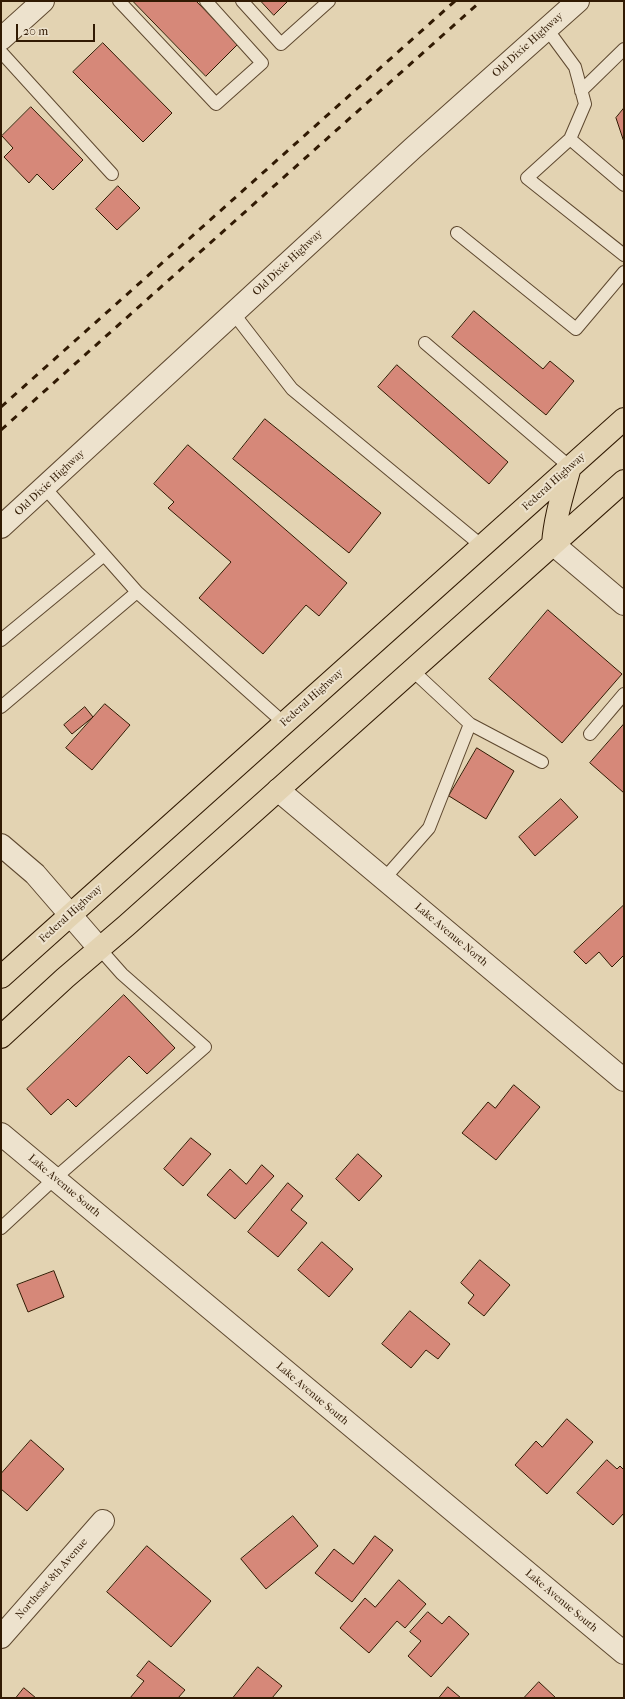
<!DOCTYPE html>
<html>
<head>
<meta charset="utf-8">
<style>
  body { margin:0 }
  #map { position:relative; width:625px; height:1699px; overflow:hidden; background:#e3d3b2; font-family:"IM FELL French Canon",serif }
  canvas { display:block }
  .frame { position:absolute; inset:0; border:2px solid #311a03; pointer-events:none }
  .scale { position:absolute; left:16px; top:24px; width:79px; height:18px; box-sizing:border-box; border:2px solid #311a03; border-top:0; padding-left:5px; font-size:12px; line-height:14px; white-space:nowrap; color:#311a03; -webkit-text-stroke:3px #ede2cd; paint-order:stroke }
</style>
</head>
<body>
<div id="map">
<canvas width="625" height="1699"></canvas>
<div class="frame"></div>
<div class="scale">20 m</div>
</div>
<script>
const c = document.querySelector('canvas').getContext('2d');
c.lineJoin = 'round';
function fillPath(path, color) {
  c.fillStyle = color;
  c.fill(path, 'evenodd');
}
function trace(path, color, width, dash) {
  c.strokeStyle = color;
  c.lineWidth = width;
  c.lineCap = dash ? 'butt' : 'round';
  c.setLineDash(dash || []);
  c.stroke(path);
}
function label(font, color, halo, rows, align = 'center') {
  c.font = font + ' "IM FELL French Canon",serif';
  c.lineWidth = 4;
  c.setLineDash([]);
  c.textBaseline = 'middle';
  c.strokeStyle = halo;
  c.fillStyle = color;
  for (const [text, x, y, turn = 0] of rows) {
    c.save();
    c.translate(x, y);
    c.rotate((+turn || 0) * Math.PI / 180);
    c.textAlign = isNaN(turn) ? turn : align;
    if (halo) c.strokeText(text, 0, 0);
    c.fillText(text, 0, 0);
    c.restore();
  }
}
const building = new Path2D(`
  M 133,1 L 196,1 L 238,44 L 206,76 Z
  M 261,1 L 288,1 L 274,15 Z
  M 103,43 L 172,113 L 143,142 L 73,72 Z
  M 31,107 L 83,160 L 53,190 L 37,174 L 29,183 L 4,157 L 13,148 L 2,136 Z
  M 624,108 L 624,142 L 616,118 Z
  M 118,186 L 140,208 L 117,230 L 96,209 Z
  M 474,311 L 543,369 L 550,361 L 574,381 L 546,415 L 452,337 Z
  M 397,365 L 508,462 L 489,484 L 378,387 Z
  M 265,419 L 381,513 L 349,553 L 233,459 Z
  M 188,445 L 347,583 L 319,616 L 306,605 L 263,654 L 199,598 L 231,562 L 168,508 L 174,502 L 154,484 Z
  M 548,610 L 622,674 L 562,743 L 489,679 Z
  M 105,704 L 130,725 L 92,770 L 66,748 Z
  M 85,707 L 93,717 L 72,734 L 64,725 Z
  M 624,724 L 624,793 L 590,763 Z
  M 477,748 L 514,771 L 486,819 L 449,796 Z
  M 561,799 L 578,817 L 535,856 L 519,837 Z
  M 624,905 L 624,955 L 612,967 L 599,952 L 586,964 L 574,952 Z
  M 124,995 L 175,1048 L 147,1074 L 129,1056 L 76,1107 L 68,1099 L 51,1115 L 27,1089 Z
  M 514,1085 L 540,1107 L 496,1160 L 462,1133 L 488,1102 L 495,1108 Z
  M 191,1138 L 211,1154 L 183,1186 L 164,1169 Z
  M 358,1154 L 382,1176 L 359,1201 L 336,1179 Z
  M 262,1165 L 274,1176 L 235,1219 L 207,1195 L 230,1169 L 246,1184 Z
  M 288,1183 L 303,1196 L 291,1210 L 307,1223 L 278,1257 L 248,1232 Z
  M 322,1242 L 353,1269 L 329,1297 L 298,1270 Z
  M 480,1260 L 510,1285 L 484,1316 L 468,1303 L 474,1295 L 461,1283 Z
  M 54,1271 L 64,1297 L 28,1312 L 17,1285 Z
  M 410,1311 L 450,1344 L 438,1359 L 426,1350 L 411,1368 L 382,1344 Z
  M 567,1419 L 593,1442 L 547,1494 L 515,1465 L 536,1441 L 542,1447 Z
  M 31,1440 L 64,1469 L 27,1511 L 1,1489 L 1,1474 Z
  M 607,1460 L 617,1469 L 620,1466 L 624,1470 L 624,1513 L 613,1525 L 577,1493 Z
  M 293,1516 L 318,1546 L 266,1589 L 241,1559 Z
  M 375,1536 L 393,1550 L 352,1602 L 315,1573 L 334,1549 L 353,1564 Z
  M 147,1546 L 211,1601 L 171,1647 L 107,1592 Z
  M 399,1580 L 426,1604 L 405,1628 L 397,1621 L 369,1653 L 340,1628 L 365,1598 L 375,1607 Z
  M 428,1612 L 442,1624 L 449,1616 L 469,1634 L 431,1677 L 408,1656 L 421,1641 L 410,1632 Z
  M 149,1661 L 185,1690 L 178,1698 L 130,1698 L 144,1681 L 137,1676 Z
  M 258,1667 L 282,1686 L 272,1698 L 233,1698 Z
  M 539,1682 L 556,1698 L 524,1698 Z
  M 448,1687 L 461,1698 L 439,1698 Z
  M 24,1688 L 36,1698 L 16,1698 Z`);
const service = new Path2D(`
  M 119,1 L 216,104 L 262,63 L 206,1
  M 242,1 L 281,44 L 329,1
  M 547,29 L 575,67 L 585,104 L 570,139
  M 1,52 L 112,174
  M 581,91 L 624,49
  M 624,185 L 570,139 L 527,178 L 624,255
  M 457,233 L 576,329 L 624,272
  M 234,314 L 292,389 L 482,546
  M 425,343 L 570,467
  M 45,488 L 137,592
  M 1,640 L 104,555
  M 412,670 L 470,724
  M 1,707 L 137,592 L 284,723
  M 590,734 L 624,694
  M 384,879 L 429,828 L 470,724 L 542,762
  M 1,1228 L 54,1179 L 205,1047 L 122,974 L 99,948`);
const minor = new Path2D(`
  M 1,39 L 43,1
  M 553,544 L 624,604
  M 278,790 L 624,1080
  M 1,1134 L 624,1653
  M 1,1637 L 103,1521`);
const tertiary = new Path2D(`
  M 1,527 L 413,148 L 578,1
  M 1,845 L 35,874 L 99,948`);
const primary = new Path2D(`
  M 553,544 C 555,517 563,493 570,467
  M 1,977 L 624,419
  M 1,1037 L 65,978 L 127,925 L 624,481`);
const rail = new Path2D(`
  M 1,407 L 455,1
  M 1,430 L 481,1`);
const streetNames = [
  ["Old Dixie Highway",528,45,-42],
  ["Old Dixie Highway",288,263,-43],
  ["Federal Highway",554,482,-42],
  ["Old Dixie Highway",50,483,-43],
  ["Federal Highway",312,698,-42],
  ["Federal Highway",71,914,-42],
  ["Lake Avenue North",451,935,40],
  ["Lake Avenue South",64,1186,40],
  ["Lake Avenue South",312,1394,40],
  ["Northeast 8th Avenue",52,1579,-49],
  ["Lake Avenue South",561,1601,40]
];
fillPath(building, '#d68879');
trace(building, '#311a03', 1);
trace(service, '#5e482f', 14);
trace(minor, '#5e482f', 24);
trace(tertiary, '#5e482f', 24);
trace(primary, '#311a03', 24);
trace(service, '#ede2cd', 12);
trace(minor, '#ede2cd', 22);
trace(tertiary, '#ede2cd', 22);
trace(primary, '#e3d3b2', 22);
trace(rail, '#311a03', 3, [7, 7]);
label('11px', '#311a03', '#ede2cd', streetNames);
</script>
</body>
</html>
